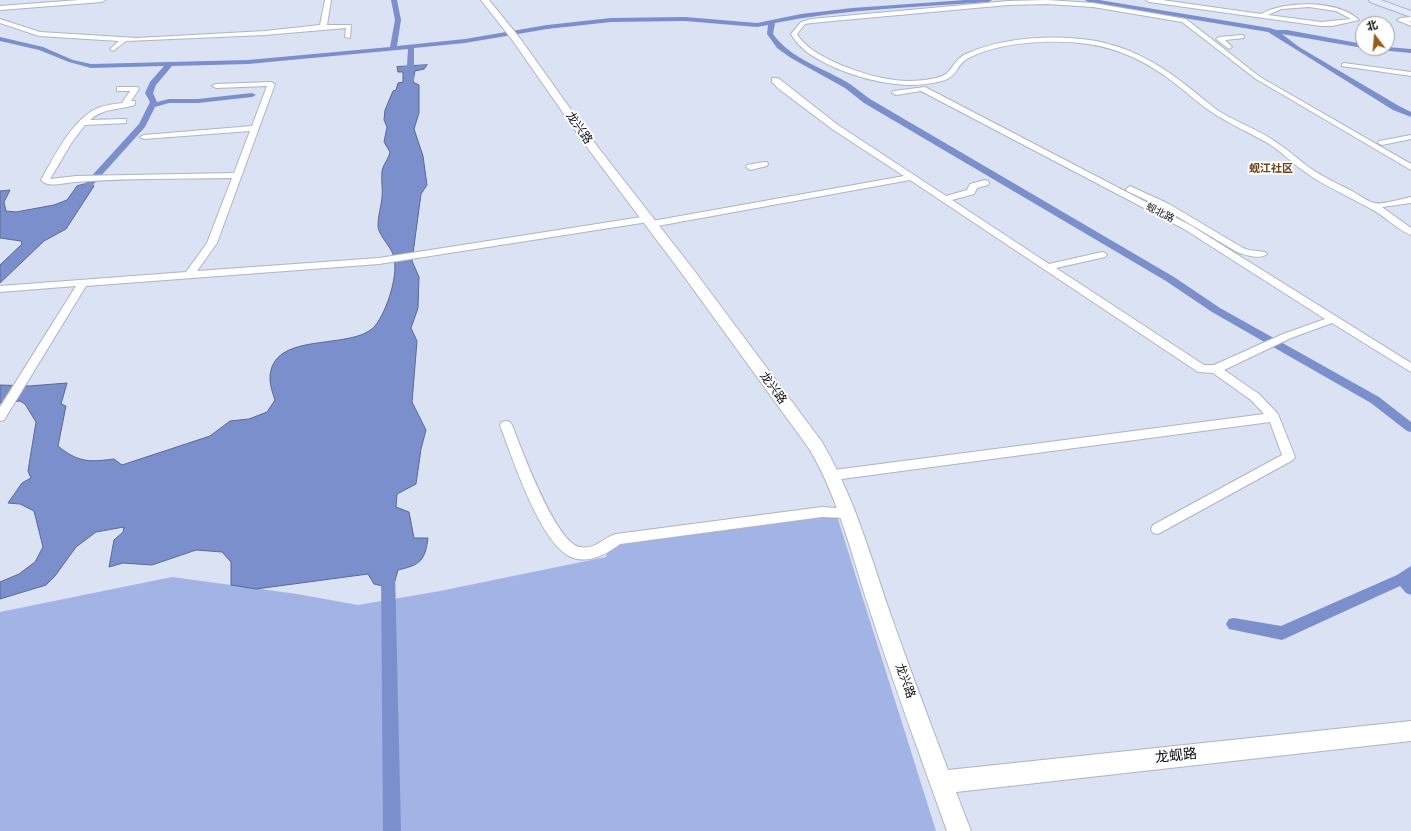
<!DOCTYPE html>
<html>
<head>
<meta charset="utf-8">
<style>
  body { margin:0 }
  #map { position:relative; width:1411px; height:831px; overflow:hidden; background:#dbe2f4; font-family:"IBM Plex Sans","Noto Sans SC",sans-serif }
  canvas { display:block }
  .north { position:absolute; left:1355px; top:16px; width:40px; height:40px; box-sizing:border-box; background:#fff; border:1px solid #9d9ea0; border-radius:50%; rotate:344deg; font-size:11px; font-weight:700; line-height:16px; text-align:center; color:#0a0c12 }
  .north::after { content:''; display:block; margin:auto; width:14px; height:18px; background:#975a1e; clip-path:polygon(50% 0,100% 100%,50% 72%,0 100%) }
</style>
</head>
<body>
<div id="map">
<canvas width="1411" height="831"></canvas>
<div class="north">北</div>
</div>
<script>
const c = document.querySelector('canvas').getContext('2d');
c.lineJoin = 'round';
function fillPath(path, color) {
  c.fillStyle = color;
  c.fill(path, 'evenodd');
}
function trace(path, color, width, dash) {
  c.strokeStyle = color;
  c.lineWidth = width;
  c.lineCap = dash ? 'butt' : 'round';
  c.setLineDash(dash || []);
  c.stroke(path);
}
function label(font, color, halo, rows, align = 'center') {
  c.font = font + ' "IBM Plex Sans","Noto Sans SC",sans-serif';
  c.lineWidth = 4;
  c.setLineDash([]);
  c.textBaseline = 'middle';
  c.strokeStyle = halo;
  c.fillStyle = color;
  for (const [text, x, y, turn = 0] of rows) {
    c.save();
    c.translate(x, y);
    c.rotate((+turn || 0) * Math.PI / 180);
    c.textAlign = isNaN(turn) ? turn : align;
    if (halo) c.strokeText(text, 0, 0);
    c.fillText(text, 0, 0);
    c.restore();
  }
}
const green = new Path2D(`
  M 805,514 L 837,516 L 936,831 L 0,831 L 0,612 L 172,577 L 297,594 L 358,605 L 440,591 L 606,557 L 610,541 Z`);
const water = new Path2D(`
  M 427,65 L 424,69 L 415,71 L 413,82 L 419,85 L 419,113 L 414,129 L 423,156 L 427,185 L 421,194 L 412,261 L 419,277 L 418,308 L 411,328 L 417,341 L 412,402 L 426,430 L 421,449 L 416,484 L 397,494 L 396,507 L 409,512 L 414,538 L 428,538 C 425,561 420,565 398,570 L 394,584 L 388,587 L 374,584 L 368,574 L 256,589 L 231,585 L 231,562 L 222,552 L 196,550 L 152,565 L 123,563 L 109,567 L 114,540 L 123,532 L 124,527 L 96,532 L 76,547 L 55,576 L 46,585 L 0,599 L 0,582 L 19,574 L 35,562 L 43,547 L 34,511 L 20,504 L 8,503 L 22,483 L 31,478 L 28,471 L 36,422 L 25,404 L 20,401 L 0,403 L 0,385 L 29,386 L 67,383 L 61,404 L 66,406 L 58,446 C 79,463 89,462 114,459 L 122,465 L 210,436 L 230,421 L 249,419 L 267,412 L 275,400 C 273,394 270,386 270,379 C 270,329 352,352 375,326 C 387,311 400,272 393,254 C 390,246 377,233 378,225 C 378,216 381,207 382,198 C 383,189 381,180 382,171 C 383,164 389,159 390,152 L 384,142 L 387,127 L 384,120 L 385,110 L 393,91 L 396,90 L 398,83 L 403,82 L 403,72 L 398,72 L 397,67 Z
  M 90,183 L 94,186 L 66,229 L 44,241 L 0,283 L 0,265 L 22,244 L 21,241 L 0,238 L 0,191 L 10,190 L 4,202 L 6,211 L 16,212 L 54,205 L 67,200 L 77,186 Z`);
const canal = new Path2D(`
  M 391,0 L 397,0 L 401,20 L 397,46 L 465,39 L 547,25 L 611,18 L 685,17 L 757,23 L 801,14 L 852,8 L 965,0 L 992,0 L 989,2 C 918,7 845,9 775,23 L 773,34 C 792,60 824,68 850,84 C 857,89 863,94 870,99 L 1174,277 L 1220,308 L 1379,397 L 1411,422 L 1411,432 L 1407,431 L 1371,403 L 1212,312 L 1166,281 L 864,103 L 845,88 L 791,58 L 777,48 L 767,34 L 768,25 L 757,27 L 685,21 L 611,22 L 547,29 L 465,43 L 414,48 L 414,82 L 410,84 L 406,82 L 408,49 L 248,64 L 172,66 L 156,85 L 153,93 L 157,102 L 169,99 L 198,99 L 252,93 L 256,95 L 252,97 L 198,103 L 169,103 L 155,107 L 145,127 L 83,196 L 77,196 L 76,194 L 77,192 L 139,124 L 150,102 L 145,93 L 150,82 L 164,66 L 91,68 L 69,62 L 39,50 L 0,41 L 0,37 L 43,47 L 73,60 L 91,64 L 248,60 L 390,47 L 395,20 Z
  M 1085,0 L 1099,0 L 1270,28 L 1276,30 L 1287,30 L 1363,44 L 1363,48 L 1282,34 L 1299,47 L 1399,106 L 1411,112 L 1411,117 L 1393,110 L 1268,32 L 1088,2 Z
  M 1387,47 L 1411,49 L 1411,53 L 1379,50 L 1376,48 L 1387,48 Z
  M 388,565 L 393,567 L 395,571 L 401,831 L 383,831 L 381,571 L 383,567 Z
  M 1411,566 L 1411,595 L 1406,593 L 1400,586 L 1282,640 L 1234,630 L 1229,629 L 1226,624 L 1229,619 L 1234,618 L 1281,626 L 1397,575 Z`);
const minor = new Path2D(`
  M 79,0 L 105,0 L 102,2 L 0,10 L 0,6 Z
  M 325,0 L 331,0 L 327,25 L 351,25 L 350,38 L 345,37 L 346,28 L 265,35 L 126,41 L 113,51 L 110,49 L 119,41 L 39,36 L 0,23 L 0,19 L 40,32 L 137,38 L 265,31 L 320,25 Z
  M 1047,0 L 1093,3 L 1186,19 L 1260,77 L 1411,164 L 1411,170 L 1256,79 L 1182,22 L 1093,7 L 1047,4 L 1008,5 L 811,23 L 805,24 L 797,34 C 810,58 868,77 895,80 C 908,82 922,81 936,78 C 953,75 951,62 964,55 C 1000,37 1056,34 1096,41 C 1128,47 1156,62 1182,82 C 1194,91 1205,101 1217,110 C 1237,123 1261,130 1280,145 C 1291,152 1300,161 1310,168 C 1323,177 1338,184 1352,191 C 1359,195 1367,201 1374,203 C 1381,205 1402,199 1411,197 L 1411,203 L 1382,207 L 1411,228 L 1411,235 C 1401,232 1384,216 1373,210 C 1350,197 1326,187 1305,172 C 1292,163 1282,152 1269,144 C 1251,133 1231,125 1213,113 C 1200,105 1189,94 1177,85 C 1151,64 1122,49 1088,44 C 1053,39 1000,41 967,59 C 954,67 960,77 938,82 C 924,85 910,86 896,84 C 865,81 806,63 791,34 L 801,22 L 811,19 L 1008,1 Z
  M 1146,0 L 1162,0 L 1261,14 C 1285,0 1339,0 1359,20 L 1332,26 L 1321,26 L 1149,2 ZM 1309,7 L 1336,11 L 1351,19 L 1321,22 L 1268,15 L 1281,9 Z
  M 1411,17 L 1411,21 L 1409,21 L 1411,22 L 1411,26 L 1397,20 L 1400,18 Z
  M 1242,35 L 1244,36 L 1244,38 L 1225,40 L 1232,47 L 1229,49 L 1216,39 L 1219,37 Z
  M 1344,63 L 1411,72 L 1411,76 L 1342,66 L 1342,64 Z
  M 772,78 L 778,78 L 838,125 L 946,196 L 967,190 L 970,184 L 985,180 L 988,181 L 989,183 L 988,185 L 977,188 L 974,194 L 952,200 L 1049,264 L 1102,252 L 1105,253 L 1107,255 L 1105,257 L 1056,268 L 1204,365 L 1214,365 L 1283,334 L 1325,319 L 1184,229 L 921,91 L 896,95 L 892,93 L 893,91 L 925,87 L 1190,225 L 1411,363 L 1411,372 L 1332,323 L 1291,338 L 1224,370 L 1259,394 L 1278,414 L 1295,457 L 1293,460 L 1158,534 L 1153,533 L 1151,529 L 1153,525 L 1282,455 L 1270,422 L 834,480 L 829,478 L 828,475 L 829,472 L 834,470 L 1264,414 L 1251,400 L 1213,373 L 1198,372 L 910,180 L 652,227 L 649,226 L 647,224 L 652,221 L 904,176 L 832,129 L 779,89 L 772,82 Z
  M 271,82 L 275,84 L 217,243 L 197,271 L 379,258 L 648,216 L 653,219 L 648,222 L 379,264 L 86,286 L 4,420 L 0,421 L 0,407 L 76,286 L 0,292 L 0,286 L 186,272 L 207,243 L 232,178 C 180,179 128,178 76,182 C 65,182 49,189 41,180 C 54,157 72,119 98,108 C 105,105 114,104 122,103 L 130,91 L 117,91 L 117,87 L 138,87 L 139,89 L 131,101 L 135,101 L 135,105 C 119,110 103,108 90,120 L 123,119 L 126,119 L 126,123 L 85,125 L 72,142 L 50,179 L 76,176 L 234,173 L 250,131 L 144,139 L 140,137 L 144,135 L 252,126 L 267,86 L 216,88 L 212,86 L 216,84 Z
  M 1411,135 L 1411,139 L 1382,145 L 1378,143 L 1379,141 Z
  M 764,162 L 767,162 L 768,164 L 767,166 L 750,170 L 746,167 L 747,165 Z
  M 1130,186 L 1169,204 L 1243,248 L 1249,250 L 1265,252 L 1267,254 C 1260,260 1245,255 1237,252 L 1163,208 L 1127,191 L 1126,189 Z
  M 506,421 L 510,422 L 512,425 C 521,448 556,544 580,547 C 596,550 602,538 616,534 L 822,507 L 853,509 L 855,513 L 853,517 L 848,518 L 822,517 L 620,544 C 606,555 586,565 569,556 C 539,540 512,457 500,425 L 502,422 Z`);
const tertiary = new Path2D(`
  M 481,0 L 489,0 L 519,37 L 597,146 L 693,269 L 822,442 C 854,497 869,551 889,610 C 908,664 928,717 948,770 L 1411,721 L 1411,741 L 956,792 L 971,831 L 947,831 C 921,758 894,685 870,611 C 852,556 839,500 810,450 L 683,275 L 589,150 L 513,41 Z`);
const secondary = new Path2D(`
  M 1369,0 L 1381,0 L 1411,11 L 1411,17 L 1370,2 Z`);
const farStreetnames = [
  ["蚬北路",1160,213,27]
];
const farNeighbourhoodnames = [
  ["蚬江社区",1271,169]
];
const streetNames = [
  ["龙兴路",579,128,55],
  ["龙兴路",773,388,54],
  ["龙兴路",905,681,70]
];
const nearStreetnames = [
  ["龙蚬路",1176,756,-6]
];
fillPath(green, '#a2b3e5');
fillPath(water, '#7c8fcd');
trace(water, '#5a6895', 1);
fillPath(canal, '#7c8fcd');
trace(minor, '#adb4c5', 2);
trace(tertiary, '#adb4c5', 2);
trace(secondary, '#adb4c5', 2);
fillPath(minor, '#fff');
fillPath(tertiary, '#fff');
fillPath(secondary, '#e4eafc');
label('10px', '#0a0c12', '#fff', farStreetnames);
label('bold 11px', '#6b4019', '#fff', farNeighbourhoodnames);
label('12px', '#0a0c12', '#fff', streetNames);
label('14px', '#0a0c12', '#fff', nearStreetnames);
</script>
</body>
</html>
